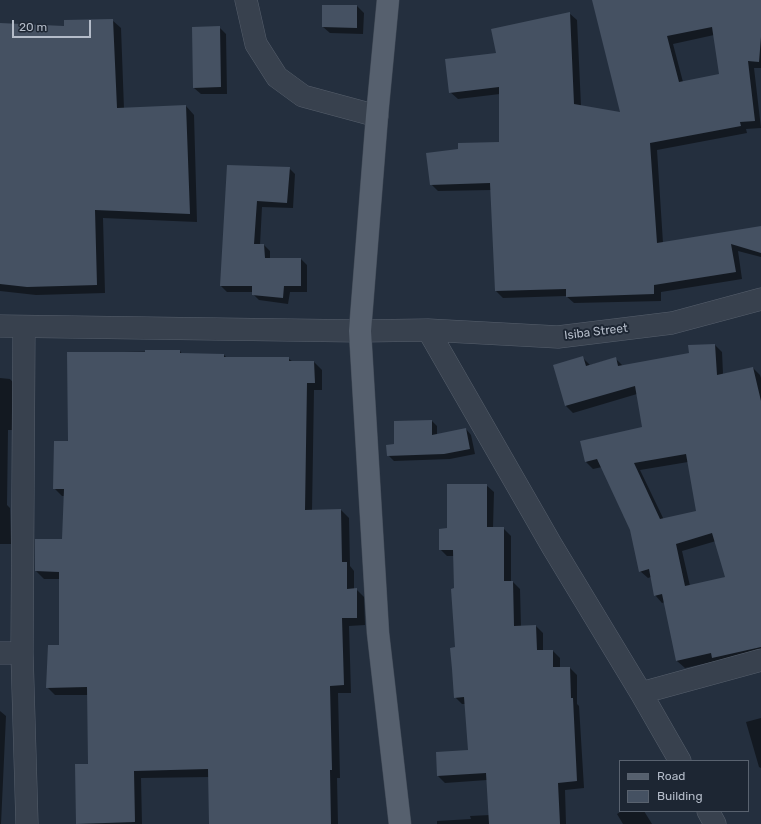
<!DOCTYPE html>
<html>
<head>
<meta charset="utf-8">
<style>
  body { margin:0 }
  #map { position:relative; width:761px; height:824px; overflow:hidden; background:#242f3e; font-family:Rubik,sans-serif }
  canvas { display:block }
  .legend { position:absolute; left:619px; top:760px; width:130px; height:52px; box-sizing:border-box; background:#1d2633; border:1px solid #59626f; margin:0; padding:5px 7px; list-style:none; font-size:12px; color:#b4bcc9 }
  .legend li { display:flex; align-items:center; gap:8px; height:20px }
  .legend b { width:20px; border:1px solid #59626f }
  .scale { position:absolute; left:12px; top:20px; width:79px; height:18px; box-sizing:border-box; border:2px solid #b4bcc9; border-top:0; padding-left:5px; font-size:12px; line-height:14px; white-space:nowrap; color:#b4bcc9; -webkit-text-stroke:3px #1d2633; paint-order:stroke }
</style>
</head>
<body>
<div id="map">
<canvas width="761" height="824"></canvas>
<ul class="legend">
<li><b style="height:5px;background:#56606e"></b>Road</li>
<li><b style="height:11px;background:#455162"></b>Building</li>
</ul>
<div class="scale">20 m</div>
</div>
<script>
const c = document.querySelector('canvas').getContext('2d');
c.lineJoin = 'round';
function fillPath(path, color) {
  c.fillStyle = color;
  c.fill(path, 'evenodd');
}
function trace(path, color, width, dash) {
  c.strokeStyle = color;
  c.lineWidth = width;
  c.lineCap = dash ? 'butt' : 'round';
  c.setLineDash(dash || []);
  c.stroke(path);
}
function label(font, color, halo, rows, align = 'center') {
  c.font = font + ' Rubik,sans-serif';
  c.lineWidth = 4;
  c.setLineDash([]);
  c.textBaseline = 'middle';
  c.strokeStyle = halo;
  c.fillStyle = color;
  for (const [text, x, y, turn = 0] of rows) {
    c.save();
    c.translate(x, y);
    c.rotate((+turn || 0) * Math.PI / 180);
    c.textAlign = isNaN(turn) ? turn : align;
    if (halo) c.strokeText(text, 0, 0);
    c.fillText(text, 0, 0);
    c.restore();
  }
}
const shadow = new Path2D(`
  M 593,0 L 761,0 L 761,68 L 754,68 L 761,128 L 746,129 L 747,133 L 657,150 L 663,243 L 761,227 L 761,257 L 738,251 L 742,279 L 661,292 L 661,301 L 574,303 L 566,296 L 503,298 L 496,291 L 491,190 L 438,191 L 431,184 L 500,143 L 500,94 L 458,99 L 450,92 L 498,53 L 569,13 L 577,20 L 581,106 L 621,113 ZM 714,35 L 720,75 L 683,82 L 673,44 Z
  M 357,6 L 364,13 L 363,34 L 330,33 L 323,27 Z
  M 112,20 L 121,28 L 124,109 L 186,106 L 194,115 L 197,222 L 103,218 L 105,293 L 36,295 L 0,291 L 0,24 L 65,27 Z
  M 219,27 L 226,34 L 227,94 L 201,94 L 194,88 Z
  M 228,166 L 289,168 L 295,174 L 293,208 L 262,207 L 260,245 L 264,245 L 270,251 L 270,259 L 301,259 L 307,265 L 307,292 L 290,292 L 288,304 L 259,300 L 253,294 L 253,292 L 227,292 L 221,286 Z
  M 715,345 L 722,352 L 723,374 L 753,368 L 760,375 L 761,378 L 761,656 L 720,665 L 716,661 L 685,668 L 677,661 L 665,602 L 662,603 L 655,595 L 651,577 L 648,578 L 640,571 L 631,530 L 602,467 L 593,469 L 586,462 L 643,427 L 637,394 L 573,413 L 566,406 L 554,366 L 583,358 L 590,365 L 615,358 L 623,366 L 690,354 ZM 688,462 L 697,512 L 664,520 L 640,470 ZM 716,541 L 727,577 L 690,586 L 682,551 Z
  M 180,351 L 182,354 L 224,355 L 227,358 L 288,358 L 293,362 L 314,362 L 322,370 L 322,390 L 314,390 L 312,511 L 341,510 L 349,518 L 350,566 L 354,571 L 354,589 L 356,589 L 364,597 L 365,625 L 349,626 L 351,693 L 338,693 L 340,778 L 337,778 L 338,824 L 210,824 L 209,777 L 141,778 L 142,824 L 77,824 L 76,765 L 90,765 L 88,695 L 55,695 L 47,687 L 60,646 L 60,579 L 44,579 L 36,571 L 63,540 L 65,496 L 62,496 L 54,488 L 69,442 L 68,353 Z
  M 0,378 L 10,379 L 18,388 L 14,430 L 8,430 L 7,505 L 10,508 L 11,544 L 0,544 Z
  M 432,421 L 437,426 L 437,435 L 466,429 L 471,435 L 475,454 L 450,459 L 394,461 L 388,455 L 395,444 Z
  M 486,485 L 494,492 L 493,528 L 503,528 L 511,536 L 511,582 L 513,582 L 520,589 L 521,627 L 536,626 L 543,633 L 543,651 L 553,651 L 560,658 L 560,668 L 570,668 L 577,675 L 577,704 L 579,706 L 584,788 L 565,790 L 566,824 L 437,824 L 437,821 L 471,819 L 470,816 L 490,815 L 487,780 L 445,783 L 438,776 L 469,751 L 466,704 L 462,704 L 455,697 L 456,648 L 454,556 L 447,556 L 440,549 L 448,529 Z
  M 0,711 L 6,716 L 1,824 L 0,824 Z
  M 761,718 L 761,768 L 759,767 L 746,722 Z
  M 622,811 L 644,811 L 652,824 L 623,824 L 617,814 Z`);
const building = new Path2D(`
  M 592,0 L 761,0 L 761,37 L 759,62 L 748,61 L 755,121 L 740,122 L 741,126 L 650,143 L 657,243 L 761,226 L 761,253 L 731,244 L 736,272 L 654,285 L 654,294 L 566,297 L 566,289 L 495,291 L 490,183 L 430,185 L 426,153 L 458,149 L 458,143 L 499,142 L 499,87 L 449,93 L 445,59 L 496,53 L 491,29 L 570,12 L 574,104 L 620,112 ZM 712,27 L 719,74 L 679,82 L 667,36 Z
  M 322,5 L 357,5 L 357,28 L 322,27 Z
  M 113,19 L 117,108 L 186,105 L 190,214 L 95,210 L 97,285 L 27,287 L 0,284 L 0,23 L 64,26 L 64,20 Z
  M 220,26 L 221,87 L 193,88 L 192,27 Z
  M 227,165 L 290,167 L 287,203 L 257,201 L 254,244 L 264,244 L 265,258 L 301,258 L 301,286 L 284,286 L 283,298 L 252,295 L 252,286 L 220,286 Z
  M 715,344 L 717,375 L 753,367 L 761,401 L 761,647 L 712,658 L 711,653 L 676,661 L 662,594 L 654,596 L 649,569 L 639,572 L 630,530 L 597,459 L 585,462 L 580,441 L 642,427 L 635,386 L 565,406 L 553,365 L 583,356 L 586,366 L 616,357 L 618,366 L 689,353 L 688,345 ZM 686,454 L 696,511 L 660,519 L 634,463 ZM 712,533 L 725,577 L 685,586 L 676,544 Z
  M 145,350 L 180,350 L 180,353 L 224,354 L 224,357 L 289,357 L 289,361 L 314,361 L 315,383 L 307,383 L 305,510 L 341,509 L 342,562 L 347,562 L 347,589 L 357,588 L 357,618 L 342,618 L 344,685 L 330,686 L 332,770 L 330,770 L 331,824 L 209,824 L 208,769 L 134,771 L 135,822 L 76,824 L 75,764 L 88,764 L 87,687 L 46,688 L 48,645 L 59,645 L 59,572 L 35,571 L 35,539 L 62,539 L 64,489 L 53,489 L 54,441 L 68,441 L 67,352 L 145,352 Z
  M 432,420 L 432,435 L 466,428 L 470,449 L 444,454 L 387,456 L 386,445 L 394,444 L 394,421 Z
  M 447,484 L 487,484 L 487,527 L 504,527 L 504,581 L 513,581 L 514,626 L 536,625 L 537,650 L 553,650 L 553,667 L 570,667 L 571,698 L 573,698 L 577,781 L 558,783 L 560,824 L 489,824 L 486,773 L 437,776 L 436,752 L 468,750 L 464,697 L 454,698 L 452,669 L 450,648 L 455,647 L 451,589 L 454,588 L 453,550 L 439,550 L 439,529 L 447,528 Z`);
const minor = new Path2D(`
  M 246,0 L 256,44 L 277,77 L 303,96 L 377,116
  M 0,326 L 360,331 L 428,330 L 558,337 L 672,323 L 761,299
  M 24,327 L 22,653 L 27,824
  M 428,330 L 552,546 L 641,693 L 680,761
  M 0,653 L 22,653
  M 641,693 L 761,660
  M 708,811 L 715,824`);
const major = new Path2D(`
  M 388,0 L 377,116 L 360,331 L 378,633 L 400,824`);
const streetNames = [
  ["Isiba Street",596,332,-7]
];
fillPath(shadow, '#0007');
fillPath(building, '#455162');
trace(minor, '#565f6c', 23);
trace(major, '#414a57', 23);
trace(minor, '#38414e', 22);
trace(major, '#56606e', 22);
label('12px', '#b4bcc9', '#1d2633', streetNames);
</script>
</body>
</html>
